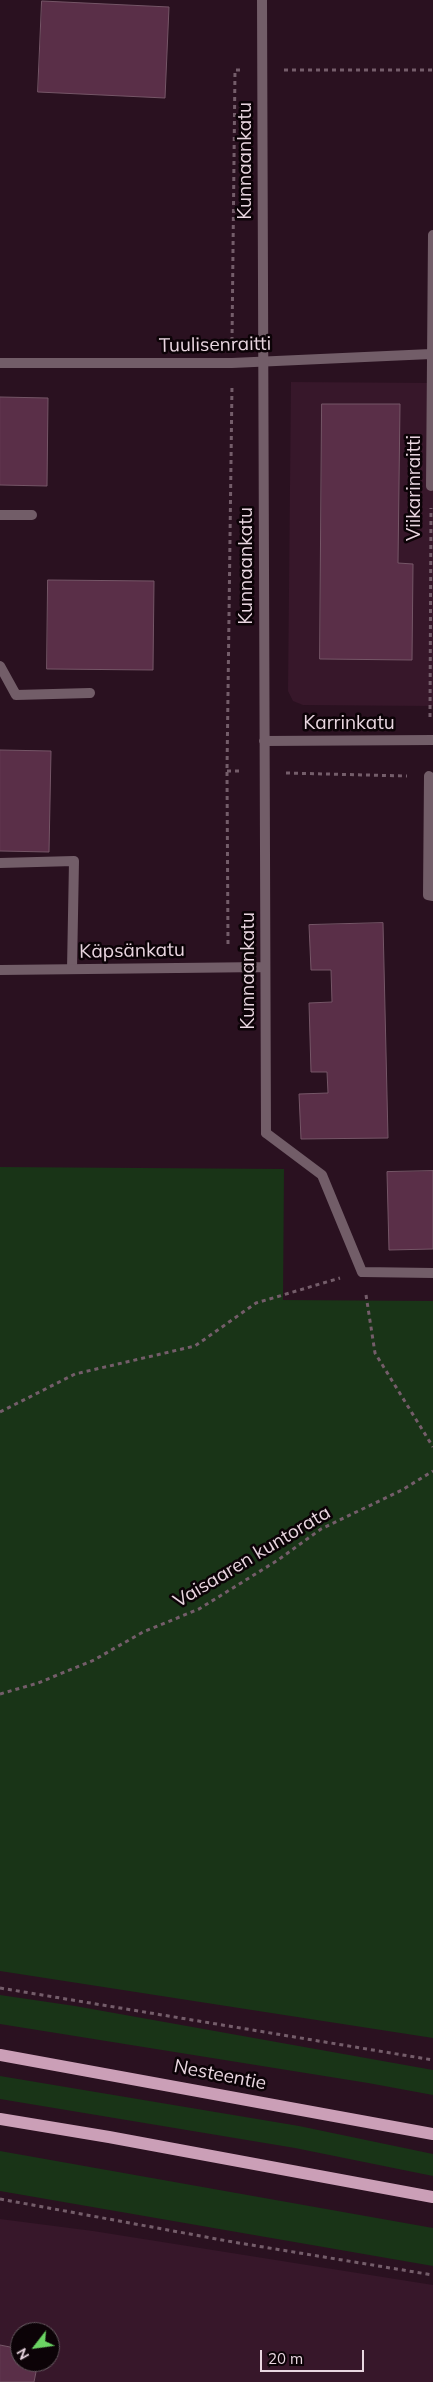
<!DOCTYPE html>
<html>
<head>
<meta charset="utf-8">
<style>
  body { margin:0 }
  #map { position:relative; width:433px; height:2382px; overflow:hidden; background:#2a1120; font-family:Mulish,sans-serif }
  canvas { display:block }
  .north { position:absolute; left:10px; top:2322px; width:50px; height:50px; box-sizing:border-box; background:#0c0307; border:1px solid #64575e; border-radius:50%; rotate:240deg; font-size:14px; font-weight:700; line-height:20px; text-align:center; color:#e9d6e0 }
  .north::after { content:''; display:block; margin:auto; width:18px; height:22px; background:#6bd363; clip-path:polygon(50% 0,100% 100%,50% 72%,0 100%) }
  .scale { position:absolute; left:260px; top:2350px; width:104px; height:22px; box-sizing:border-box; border:2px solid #e9d6e0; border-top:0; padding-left:6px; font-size:15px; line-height:18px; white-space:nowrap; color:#e9d6e0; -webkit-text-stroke:4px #0c0307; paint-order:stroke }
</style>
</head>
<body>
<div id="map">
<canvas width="433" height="2382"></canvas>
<div class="north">N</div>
<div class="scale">20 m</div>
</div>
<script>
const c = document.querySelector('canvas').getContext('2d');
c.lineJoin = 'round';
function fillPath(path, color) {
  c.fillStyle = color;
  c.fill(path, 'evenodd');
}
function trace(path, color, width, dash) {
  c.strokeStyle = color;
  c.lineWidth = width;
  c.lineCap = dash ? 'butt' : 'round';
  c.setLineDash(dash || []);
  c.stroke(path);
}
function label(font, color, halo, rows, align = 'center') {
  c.font = font + ' Mulish,sans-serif';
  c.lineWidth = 5;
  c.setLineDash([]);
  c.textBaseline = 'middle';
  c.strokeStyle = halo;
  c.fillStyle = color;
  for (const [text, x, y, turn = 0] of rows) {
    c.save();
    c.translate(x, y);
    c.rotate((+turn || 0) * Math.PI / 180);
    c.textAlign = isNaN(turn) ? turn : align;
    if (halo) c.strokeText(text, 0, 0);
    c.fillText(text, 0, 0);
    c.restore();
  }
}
const built = new Path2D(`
  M 291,382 L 433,383 L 433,706 L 303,705 L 293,701 L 288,691 Z
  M 0,2219 L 93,2231 L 433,2285 L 433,2382 L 0,2382 ZM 20,2332 L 50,2332 L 50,2362 L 20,2362 Z`);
const green = new Path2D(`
  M 0,1167 L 284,1169 L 283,1300 L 433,1301 L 433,2038 L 0,1971 Z
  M 0,1995 L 75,2006 L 433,2070 L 433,2095 L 368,2083 L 0,2024 Z
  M 0,2076 L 299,2126 L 433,2154 L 433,2176 L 295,2148 L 0,2099 Z
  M 0,2151 L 433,2228 L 433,2266 L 0,2191 Z`);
const building = new Path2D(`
  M 42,1 L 169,7 L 165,98 L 38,92 Z
  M 0,397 L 48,398 L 47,486 L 0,485 Z
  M 322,404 L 400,404 L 398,563 L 413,564 L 412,660 L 320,659 Z
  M 48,580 L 154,581 L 153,670 L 47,669 Z
  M 0,750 L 51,751 L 49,852 L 0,851 Z
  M 383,923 L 388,1138 L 301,1139 L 299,1094 L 328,1093 L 327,1072 L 311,1072 L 309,1003 L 332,1002 L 331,970 L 311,970 L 309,925 Z
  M 433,1171 L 433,1249 L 389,1250 L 387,1172 Z
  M 0,2345 L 20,2349 L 20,2362 L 38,2362 L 34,2382 L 0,2382 Z`);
const path = new Path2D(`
  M 284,70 L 433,70
  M 232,341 L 235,70 L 240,70
  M 430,717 L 431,508
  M 227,771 L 242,771
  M 286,773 L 407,776
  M 228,944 L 227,771 L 232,385
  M 366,1295 L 375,1353 L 433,1447
  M 0,1412 L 75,1374 L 195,1346 L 256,1303 L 340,1278
  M 0,1694 L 38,1683 L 94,1660 L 143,1632 L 199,1609 L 278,1560 L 321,1529 L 402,1490 L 433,1471
  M 0,1988 L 433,2060
  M 0,2199 L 233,2242 L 433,2275`);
const lane = new Path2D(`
  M 0,363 L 232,363 L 431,354
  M 431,486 L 433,235
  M 0,515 L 32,515
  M 0,666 L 16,695 L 90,693
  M 429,776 L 428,895 L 433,896
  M 0,863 L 74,861 L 72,969
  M 266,1133 L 322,1175 L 362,1272 L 433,1273`);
const street = new Path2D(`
  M 262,0 L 266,1133
  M 264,741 L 433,740
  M 0,970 L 265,967`);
const primary = new Path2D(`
  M 0,2055 L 433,2134
  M 0,2119 L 109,2137 L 433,2197`);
const streetNames = [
  ["Kunnaankatu",245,161,-90],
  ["Tuulisenraitti",215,345,-1],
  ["Viikarinraitti",414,488,-90],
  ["Kunnaankatu",246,566,-90],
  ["Karrinkatu",349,723],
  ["Käpsänkatu",132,951,-1],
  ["Kunnaankatu",248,971,-90],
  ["Vaisaaren kuntorata",252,1557,-31],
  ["Nesteentie",220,2075,11]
];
fillPath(built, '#37172a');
fillPath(green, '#193417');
fillPath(building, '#5a2f48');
trace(building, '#755667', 1);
trace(path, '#745d6a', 3, [4, 4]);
trace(lane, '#725d68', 10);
trace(street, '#725d68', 10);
trace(primary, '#cb9fb7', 12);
label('19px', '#e9d6e0', '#0c0307', streetNames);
</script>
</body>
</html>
